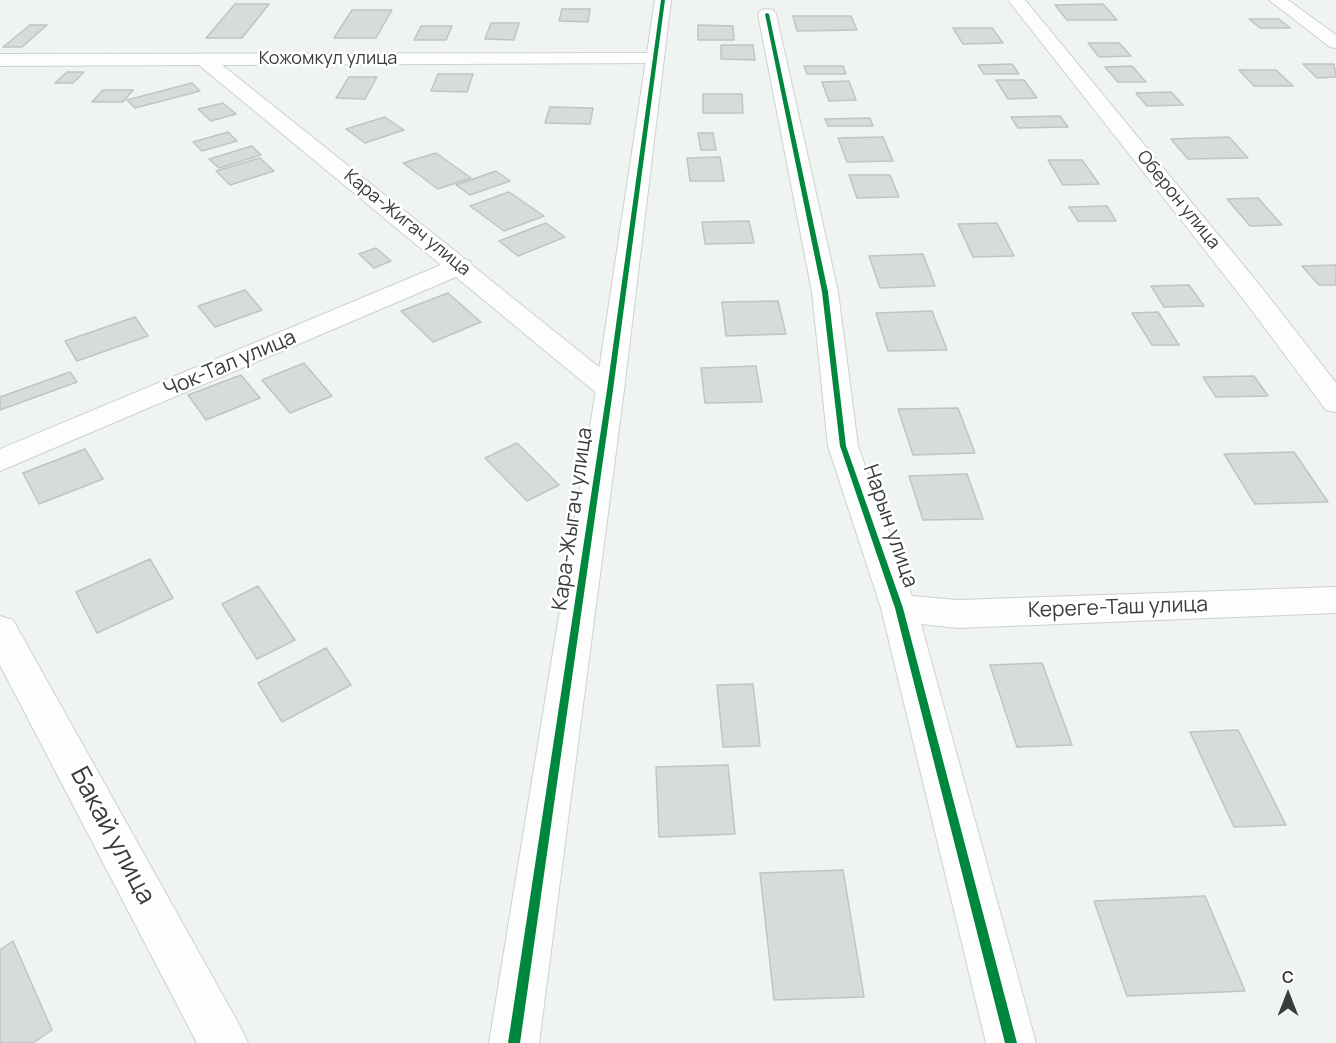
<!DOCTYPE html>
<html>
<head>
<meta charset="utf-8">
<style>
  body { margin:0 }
  #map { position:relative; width:1336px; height:1043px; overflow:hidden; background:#eff4f1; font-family:Manrope,sans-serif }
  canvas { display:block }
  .north { position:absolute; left:1258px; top:965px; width:60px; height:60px; -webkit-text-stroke:4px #fff; paint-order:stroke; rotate:0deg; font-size:16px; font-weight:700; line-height:24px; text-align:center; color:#383c3a }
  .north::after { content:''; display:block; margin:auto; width:21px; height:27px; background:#383c3a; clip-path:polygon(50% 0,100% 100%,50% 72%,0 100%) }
</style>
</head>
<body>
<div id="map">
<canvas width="1336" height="1043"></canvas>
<div class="north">С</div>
</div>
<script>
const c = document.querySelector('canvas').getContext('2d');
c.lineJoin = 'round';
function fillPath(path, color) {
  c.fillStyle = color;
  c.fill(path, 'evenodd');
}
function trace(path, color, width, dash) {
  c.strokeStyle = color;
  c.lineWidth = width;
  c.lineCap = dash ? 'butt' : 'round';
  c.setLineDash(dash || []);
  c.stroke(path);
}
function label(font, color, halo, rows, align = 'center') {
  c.font = font + ' Manrope,sans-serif';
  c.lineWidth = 5;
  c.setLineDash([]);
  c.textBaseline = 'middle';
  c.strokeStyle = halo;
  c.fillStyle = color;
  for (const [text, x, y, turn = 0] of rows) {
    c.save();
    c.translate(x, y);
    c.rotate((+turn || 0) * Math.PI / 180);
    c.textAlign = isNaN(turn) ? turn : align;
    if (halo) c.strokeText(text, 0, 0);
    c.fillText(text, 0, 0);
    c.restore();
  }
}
const building = new Path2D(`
  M 235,4 L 269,4 L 242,38 L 206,38 Z
  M 1103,4 L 1117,20 L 1067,20 L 1055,5 Z
  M 562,9 L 590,9 L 588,22 L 559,21 Z
  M 352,10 L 392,10 L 376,38 L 334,38 Z
  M 793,16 L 851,16 L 857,30 L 797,31 Z
  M 1249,19 L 1279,19 L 1290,28 L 1260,28 Z
  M 491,23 L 519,23 L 514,40 L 485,39 Z
  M 30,25 L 47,25 L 22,47 L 3,47 Z
  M 698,25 L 733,26 L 734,40 L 698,40 Z
  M 421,26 L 452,26 L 446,40 L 414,40 Z
  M 953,28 L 992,28 L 1003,43 L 963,44 Z
  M 1088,43 L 1119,43 L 1131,56 L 1099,57 Z
  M 721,45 L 753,45 L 755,60 L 721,59 Z
  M 1012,64 L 1019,74 L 984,74 L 978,65 Z
  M 1303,64 L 1334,64 L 1336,77 L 1317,78 Z
  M 804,66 L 843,66 L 846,74 L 807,74 Z
  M 1132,66 L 1146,82 L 1118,82 L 1105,67 Z
  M 1239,70 L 1276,70 L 1293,86 L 1254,86 Z
  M 67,72 L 84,72 L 73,83 L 55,83 Z
  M 438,74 L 473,74 L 467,92 L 431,91 Z
  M 349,77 L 377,77 L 365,99 L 336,98 Z
  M 996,80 L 1024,80 L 1037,98 L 1008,99 Z
  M 849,81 L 856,100 L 829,101 L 822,82 Z
  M 192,83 L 200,91 L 135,108 L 127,100 Z
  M 103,90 L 133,90 L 123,102 L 92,102 Z
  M 1171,92 L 1183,105 L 1147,106 L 1136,93 Z
  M 703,94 L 742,94 L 743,113 L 703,113 Z
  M 223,103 L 236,114 L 211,121 L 198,109 Z
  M 550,107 L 593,108 L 590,124 L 545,123 Z
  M 1060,116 L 1068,127 L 1018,128 L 1011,117 Z
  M 385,117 L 404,130 L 365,143 L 346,129 Z
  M 870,118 L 873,126 L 828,126 L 825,119 Z
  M 228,132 L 237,141 L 202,151 L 193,142 Z
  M 698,133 L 713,133 L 716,150 L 701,150 Z
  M 883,137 L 893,161 L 847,162 L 838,138 Z
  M 1229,137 L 1248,158 L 1188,159 L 1171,139 Z
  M 252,146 L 261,155 L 219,168 L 209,159 Z
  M 436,153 L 471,178 L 438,189 L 403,163 Z
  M 720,157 L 724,181 L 690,181 L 687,158 Z
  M 260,158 L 274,171 L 230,185 L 216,171 Z
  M 1048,160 L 1082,160 L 1099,184 L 1063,185 Z
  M 496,171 L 510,181 L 470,195 L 456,185 Z
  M 849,175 L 890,175 L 899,197 L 857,198 Z
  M 509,192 L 544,216 L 504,231 L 470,206 Z
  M 1258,198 L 1282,225 L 1250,226 L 1227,199 Z
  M 1107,206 L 1116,221 L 1078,221 L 1069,207 Z
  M 749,221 L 754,243 L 705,244 L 702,222 Z
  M 546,223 L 565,237 L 518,256 L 499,241 Z
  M 997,223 L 1014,256 L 973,257 L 958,224 Z
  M 376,248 L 391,261 L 374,268 L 359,254 Z
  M 923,254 L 935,286 L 880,288 L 869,256 Z
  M 1336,265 L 1336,285 L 1319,285 L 1302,266 Z
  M 1189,285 L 1204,306 L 1164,307 L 1151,286 Z
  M 245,290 L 262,310 L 215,327 L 198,306 Z
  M 448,293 L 481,322 L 433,342 L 401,311 Z
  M 778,301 L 786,334 L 726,336 L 722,302 Z
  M 932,311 L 947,350 L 888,351 L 876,313 Z
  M 1158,312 L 1179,345 L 1152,345 L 1132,313 Z
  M 135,317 L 148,336 L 77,361 L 65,341 Z
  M 304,363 L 332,396 L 290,413 L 262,380 Z
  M 756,366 L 762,402 L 705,403 L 701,368 Z
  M 70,372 L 77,382 L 0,410 L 0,397 Z
  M 241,375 L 260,398 L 206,420 L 188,395 Z
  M 1254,376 L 1268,396 L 1216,397 L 1203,377 Z
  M 958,408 L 975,453 L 913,455 L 898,409 Z
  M 517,443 L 559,485 L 527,501 L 485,458 Z
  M 85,449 L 103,479 L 39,504 L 23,473 Z
  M 1294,452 L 1328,502 L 1255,504 L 1224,454 Z
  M 967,474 L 983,519 L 923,520 L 909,476 Z
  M 150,559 L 173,598 L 97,633 L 76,592 Z
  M 258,586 L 295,640 L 257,659 L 222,604 Z
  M 326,648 L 351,685 L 282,722 L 258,683 Z
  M 1042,663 L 1072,745 L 1017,747 L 990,665 Z
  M 753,684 L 760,746 L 723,747 L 717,685 Z
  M 1238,730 L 1286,825 L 1234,827 L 1190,732 Z
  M 728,765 L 735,834 L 659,837 L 656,767 Z
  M 843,870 L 864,997 L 774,1000 L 760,873 Z
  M 1205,896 L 1245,991 L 1127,996 L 1094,901 Z
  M 13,941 L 52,1030 L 33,1043 L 0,1043 L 0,950 Z`);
const minor = new Path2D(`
  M 1269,0 L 1288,0 L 1336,35 L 1336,48 L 1330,47 Z
  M 767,9 L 773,10 L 776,14 L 838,292 L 858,446 L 912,596 L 958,600 L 1336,587 L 1336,613 L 958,628 L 921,624 L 1036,1043 L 986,1043 L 881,608 L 828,446 L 812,292 L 758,14 L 761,10 Z
  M 655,53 L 662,55 L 664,59 L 662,63 L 222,65 L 465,259 L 470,261 L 473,266 L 620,384 L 624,390 L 620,396 L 610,399 L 600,396 L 456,277 L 0,471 L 0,449 L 441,265 L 199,65 L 0,66 L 0,54 Z
  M 0,616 L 13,620 L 240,1026 L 248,1043 L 197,1043 L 0,665 Z`);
const tertiary = new Path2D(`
  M 655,0 L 671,0 L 624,390 L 539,1043 L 489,1043 L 596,390 Z
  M 1008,0 L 1025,0 L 1262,288 L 1336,383 L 1336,412 L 1326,410 L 1244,300 Z`);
const cycleway = new Path2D(`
  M 661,0 L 665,0 L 613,390 L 520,1043 L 508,1043 L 607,390 Z
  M 767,13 L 769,14 L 828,292 L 846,446 L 903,608 L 1017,1043 L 1005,1043 L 895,608 L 840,446 L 822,292 L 765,14 Z`);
const farStreetnames = [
  ["Кожомкул улица",328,59],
  ["Оберон улица",1178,200,51],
  ["Кара-Жигач улица",407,223,39]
];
const streetNames = [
  ["Чок-Тал улица",230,364,-23],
  ["Кара-Жыгач улица",573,519,-82],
  ["Нарын улица",890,526,71],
  ["Кереге-Таш улица",1118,608,-2]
];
const nearStreetnames = [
  ["Бакай улица",112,836,62]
];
fillPath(building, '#d7dcda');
trace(building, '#c0c4c2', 1.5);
trace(minor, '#cdd1cf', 2);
trace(tertiary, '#cdd1cf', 2);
fillPath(minor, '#fdfdfd');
fillPath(tertiary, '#fdfdfd');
fillPath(cycleway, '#00873e');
label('18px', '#383c3a', '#fff', farStreetnames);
label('21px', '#383c3a', '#fff', streetNames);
label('26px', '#383c3a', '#fff', nearStreetnames);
</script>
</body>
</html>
